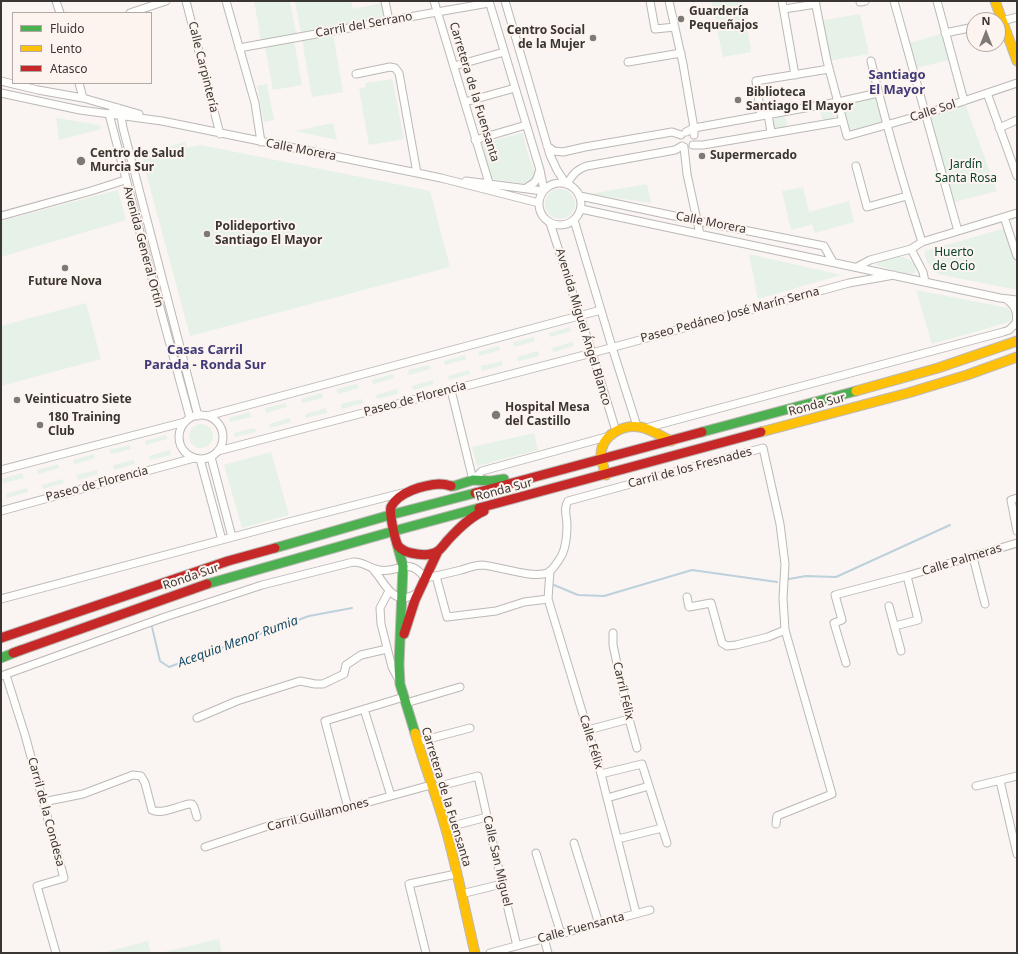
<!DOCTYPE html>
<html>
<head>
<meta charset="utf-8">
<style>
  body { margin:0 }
  #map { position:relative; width:1018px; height:954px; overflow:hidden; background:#faf5f2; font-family:"Noto Sans",sans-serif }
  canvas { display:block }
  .frame { position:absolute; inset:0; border:2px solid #3a3633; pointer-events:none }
  .legend { position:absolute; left:12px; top:12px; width:140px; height:72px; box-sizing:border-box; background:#fef4ef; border:1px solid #b0a8a4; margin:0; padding:5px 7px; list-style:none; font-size:12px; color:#3a3633 }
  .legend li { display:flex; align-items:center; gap:8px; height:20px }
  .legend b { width:20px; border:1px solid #b0a8a4 }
  .north { position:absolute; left:966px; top:12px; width:40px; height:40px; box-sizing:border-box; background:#fef4ef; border:1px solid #b0a8a4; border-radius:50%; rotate:0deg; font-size:11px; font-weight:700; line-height:16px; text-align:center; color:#3a3633 }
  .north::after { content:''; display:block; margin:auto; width:14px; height:18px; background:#7d7976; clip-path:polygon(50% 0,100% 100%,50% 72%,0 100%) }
</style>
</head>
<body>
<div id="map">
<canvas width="1018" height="954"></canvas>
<div class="frame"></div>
<ul class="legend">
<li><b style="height:5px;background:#4caf50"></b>Fluido</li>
<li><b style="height:5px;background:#ffc107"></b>Lento</li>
<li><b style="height:5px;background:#c62828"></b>Atasco</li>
</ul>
<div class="north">N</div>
</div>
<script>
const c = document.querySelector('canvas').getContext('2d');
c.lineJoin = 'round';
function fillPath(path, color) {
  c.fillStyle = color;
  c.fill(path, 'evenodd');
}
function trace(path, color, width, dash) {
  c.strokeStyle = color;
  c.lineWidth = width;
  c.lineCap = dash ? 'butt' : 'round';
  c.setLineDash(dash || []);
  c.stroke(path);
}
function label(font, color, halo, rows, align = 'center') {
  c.font = font + ' "Noto Sans",sans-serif';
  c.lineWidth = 4;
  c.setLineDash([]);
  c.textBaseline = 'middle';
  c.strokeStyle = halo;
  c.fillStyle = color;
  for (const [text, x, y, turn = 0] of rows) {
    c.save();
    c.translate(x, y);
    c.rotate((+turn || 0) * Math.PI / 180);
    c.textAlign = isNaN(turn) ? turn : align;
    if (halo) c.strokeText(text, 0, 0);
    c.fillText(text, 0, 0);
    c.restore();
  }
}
const green = new Path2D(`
  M 254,1 L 290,1 L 296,34 L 261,40 Z
  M 295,1 L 351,1 L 353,9 L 382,3 L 385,17 L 301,34 Z
  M 711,1 L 743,1 L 751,52 L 723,57 Z
  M 860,14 L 869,54 L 827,61 L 819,21 Z
  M 945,33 L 952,59 L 913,69 L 906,44 Z
  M 333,34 L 343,92 L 312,97 L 302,40 Z
  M 294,41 L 302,85 L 273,90 L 265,47 Z
  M 392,79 L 404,139 L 369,145 L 359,89 L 366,87 L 365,83 Z
  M 267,84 L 274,120 L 264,122 L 257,86 Z
  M 878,93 L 887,125 L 847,136 L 838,102 Z
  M 964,101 L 997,191 L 950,203 L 925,114 Z
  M821 114a7 7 0 1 1 14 0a7 7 0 1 1-14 0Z
  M773 123a7 7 0 1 1 14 0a7 7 0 1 1-14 0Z
  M 56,118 L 100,125 L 101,129 L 59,140 Z
  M 333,123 L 337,140 L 295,131 Z
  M 523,133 L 527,151 L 536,176 L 526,184 L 492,179 L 482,143 Z
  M 185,142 L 187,148 L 200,145 L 430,191 L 450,267 L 190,336 L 141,154 Z
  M 647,184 L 651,203 L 590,194 Z
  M 803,187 L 809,212 L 849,201 L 854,222 L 815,233 L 810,219 L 811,225 L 791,230 L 782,191 Z
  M545 204a15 15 0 1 1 30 0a15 15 0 1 1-30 0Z
  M 118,190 L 126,220 L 1,257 L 1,221 Z
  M 1005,228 L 1017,264 L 1017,290 L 938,274 C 931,267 924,261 925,251 L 928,250 L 964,240 Z
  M 749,254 L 841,275 L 758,299 Z
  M 894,257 C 903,256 918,260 915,273 L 909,274 L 875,265 L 883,260 Z
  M 916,290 L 1008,308 C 1012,312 1013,318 1009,322 L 932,344 Z
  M 86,303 L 101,359 L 1,386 L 1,326 Z
  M 570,327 L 571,331 L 550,337 L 549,333 Z
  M 534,337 L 535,341 L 514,347 L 513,342 Z
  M 573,342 L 574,346 L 553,352 L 552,348 Z
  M 499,346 L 500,350 L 479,356 L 478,352 Z
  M 538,351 L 539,356 L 518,361 L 517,357 Z
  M 465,355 L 466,359 L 445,365 L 444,361 Z
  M 502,361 L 503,365 L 482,371 L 481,366 Z
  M 429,365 L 430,369 L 409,375 L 408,370 Z
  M 469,370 L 470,374 L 449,380 L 448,376 Z
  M 393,374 L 394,378 L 373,384 L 372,380 Z
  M 433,380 L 434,384 L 414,390 L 412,386 Z
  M 357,384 L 359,388 L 338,394 L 336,389 Z
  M 397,389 L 398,394 L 377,399 L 376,395 Z
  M 322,393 L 323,398 L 302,403 L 301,399 Z
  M 362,399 L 363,403 L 342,409 L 341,404 Z
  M 286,403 L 287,407 L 266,413 L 265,408 Z
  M 326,408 L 327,413 L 306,418 L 305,414 Z
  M 250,412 L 251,417 L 230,422 L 229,418 Z
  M 290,418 L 291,422 L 270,428 L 269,424 Z
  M189 436a12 12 0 1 1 24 0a12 12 0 1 1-24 0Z
  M 255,428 L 256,432 L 235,437 L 234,433 Z
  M 534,433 L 538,450 L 477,466 L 472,447 Z
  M 166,435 L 167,439 L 146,445 L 145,441 Z
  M 130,445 L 131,449 L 111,454 L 109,450 Z
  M 169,450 L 171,455 L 150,460 L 149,456 Z
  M 271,452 L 289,515 L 242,528 L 224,465 Z
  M 94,454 L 95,458 L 74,464 L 73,460 Z
  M 134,460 L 135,464 L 114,470 L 113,465 Z
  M 58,464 L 59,468 L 38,474 L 37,470 Z
  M 97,470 L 98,474 L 78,480 L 76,475 Z
  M 22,473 L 24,478 L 3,483 L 2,479 Z
  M 63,479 L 64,483 L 43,489 L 42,485 Z
  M 27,488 L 28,492 L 7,498 L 6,494 Z
  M 219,939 L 222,953 L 160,953 Z
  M 148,941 L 151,953 L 106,953 L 106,952 Z`);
const stream = new Path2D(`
  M 789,579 L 806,576 L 836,577 L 950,525
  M 554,585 L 578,595 L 604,596 L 692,570 L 777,582
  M 152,627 L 160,661 L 169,667 L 309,616 L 352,608`);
const street = new Path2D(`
  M 56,1 L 60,13
  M 186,1 L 220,134
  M 226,1 L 255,103 L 261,142
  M 385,1 L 389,21
  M 434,1 L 489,183 L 490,190
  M 489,1 L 540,170 L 544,190
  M 505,1 L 550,155 L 557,170 L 566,184
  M 650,1 L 655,29 L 675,27
  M 669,1 L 683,64 L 694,128 L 694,135
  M 782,1 L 795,75
  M 815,1 L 827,61 L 847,136 L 925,114 L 1017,83
  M 860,1 L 860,2 L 865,1
  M 894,1 L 958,231
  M 937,1 L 964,101
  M 784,9 L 816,4
  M 130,13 L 166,1
  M 998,22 L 1017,17
  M 945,33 L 974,27
  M 239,48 L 437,12 L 489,3
  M 871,61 C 885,122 903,183 922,242
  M 628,62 L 681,53
  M 454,66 L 504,52
  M 356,74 L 390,67 L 395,68 L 399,73 L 417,173
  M 1,81 L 38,90 L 83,98 L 139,114
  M 79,83 L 83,98
  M 1,93 L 80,110 L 162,121 L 417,173 L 441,178 L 539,203
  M 987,93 L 1017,176
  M 465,102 L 515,88
  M 768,114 L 771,132
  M 761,115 L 756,81 L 829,69
  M 999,128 L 1017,120
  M 686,132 L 694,128 L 838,102 L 878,93
  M 475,140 L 526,125
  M 693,145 L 703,145 L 843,121
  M 547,146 L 554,151 L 563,152 L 585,147 L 672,132 L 681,135
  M 684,147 L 687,174 L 700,234
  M 856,166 L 867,207 L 907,196
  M 466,181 L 543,191
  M539 204a21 21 0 1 1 42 0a21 21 0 1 1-42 0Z
  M 567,184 C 573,174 576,170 587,166 L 675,150 L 682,146
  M 526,188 C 535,183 537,181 539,172
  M 580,196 L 698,221 L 824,246 L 833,262
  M 581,209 L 1000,298 L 1017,300
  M 1,216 L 91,191 L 125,180
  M 1004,217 L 1017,256
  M 574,220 L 612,347 L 637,426
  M 550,223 L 592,353 L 616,431
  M 911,249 L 923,272 L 925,282
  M 857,267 L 870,260 L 911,249 L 922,242 L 1017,213
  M 1006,299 C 1015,305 1018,312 1016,323
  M 451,390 L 473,480
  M179 437a22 22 0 1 1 44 0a22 22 0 1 1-44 0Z
  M 207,416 L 601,310
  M 190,418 L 153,282 L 109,114 L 118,108 L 121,116 L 123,128 L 198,416
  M 646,428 L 1003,332 L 1009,330 L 1017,322
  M 218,451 L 592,353 L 849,283 L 894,275
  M 211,457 L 232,537
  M 200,459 L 222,540
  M 1,470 L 185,422
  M 473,480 L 482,471 L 610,436
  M 1017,498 L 1011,500 L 1017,531
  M 1,511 L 194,458
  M 973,557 L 985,604
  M 372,568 C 382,578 389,598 404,598 C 410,597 414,596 418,592
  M 550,571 L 548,599 L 601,774 L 636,913
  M 436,576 L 447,617 L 496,611 L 524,602 L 548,599
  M 389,591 L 380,608 L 381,624 L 392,667 L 399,680
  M 687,597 L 689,607 L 711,603 L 722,643 L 727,646 L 736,645 L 768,637 L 785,630
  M 1,599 L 289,522 L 402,493
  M 889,606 L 901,651
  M 895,626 L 918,620 L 907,576
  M 613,633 L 613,645 L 629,719 L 637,748
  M 846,663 L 834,623 L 842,620 L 835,595 L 907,576 L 1017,543
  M 6,675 L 25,735 L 64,878 L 37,886 L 56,953
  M 1,676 L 165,617 L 262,585 L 353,562 C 365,562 368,568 379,570 C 398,574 408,555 425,578 C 437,576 449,573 461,570 C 468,568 475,565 482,565 C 498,566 535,580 549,572 C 553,569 559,560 562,555 C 566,546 567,535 567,525 C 567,517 563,508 568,501 L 763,448 L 780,524 L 785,564 L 783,598 L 785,630 L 832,794 L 777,816 L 776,824
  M 406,703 L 460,687
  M 364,709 L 391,796
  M 197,718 L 237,701 L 300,681 L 315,684 L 323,684 L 344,674 L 346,665 L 361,655 L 387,649
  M 588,730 L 629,719
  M 417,742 L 470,728
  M 601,774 L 642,764 L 667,843
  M 1000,781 L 1017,854
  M 976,786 L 1017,776
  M 432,788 L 478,776 L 502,884 L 517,946
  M 607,798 L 649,786
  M 43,802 L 83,794 L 133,775 L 141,776 L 145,783 L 152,810 C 161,815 178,806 189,804 L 192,804 L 194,807 L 197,817
  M 348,808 L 325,721 L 404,697
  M 445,828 L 487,817
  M 618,839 L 662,828
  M 574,843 L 599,924
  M 205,847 L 268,826 L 340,810 L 431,785
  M 536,853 L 561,934
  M 461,894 L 502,884
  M 544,938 L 548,953
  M 426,953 L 409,884 L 456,874
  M 490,953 L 650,910`);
const fast = new Path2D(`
  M 702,432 L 856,391
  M 451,486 L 454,486 L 473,480 L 491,481 L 504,479
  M 397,544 L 403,566 L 399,665 L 400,684 L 415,733
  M 275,548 L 390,515 L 475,493
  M 207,584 L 394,531 L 479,508
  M 1,658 L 21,650`);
const slow = new Path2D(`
  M 995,1 L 1017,61
  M 856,391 L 938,368 L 1017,341
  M 761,432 L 908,393 L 967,375 L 1017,357
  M 606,475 C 604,468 601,461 601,454 C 602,435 623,424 640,427 C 651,429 661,436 671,441
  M 415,733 C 425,768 439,802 448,837 C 458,875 466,914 475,953`);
const jam = new Path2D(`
  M 451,486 C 448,485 443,484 439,484 C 424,485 398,492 391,507 C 389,513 395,540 398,546 C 402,550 406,552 411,553 C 420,555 431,556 438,551 C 442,548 445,543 448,540 C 459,528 470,517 484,511
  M 475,493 L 702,432
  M 479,508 L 761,432
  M 404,634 L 415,600 L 438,551
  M 1,638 L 228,561 L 275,548
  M 13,653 L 207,584`);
const markers = [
  [681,19,4,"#7d7976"],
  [593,38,4,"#7d7976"],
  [738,100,4,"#7d7976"],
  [702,156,4,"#7d7976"],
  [81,161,5,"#7d7976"],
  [207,234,4,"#7d7976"],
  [65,268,4,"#7d7976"],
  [17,400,4,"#7d7976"],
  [496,415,5,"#7d7976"],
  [40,425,4,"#7d7976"]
];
const poiNames = [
  ["Guardería",689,12],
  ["Pequeñajos",689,26],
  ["Centro Social",585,31,"right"],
  ["de la Mujer",585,45,"right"],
  ["Biblioteca",746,93],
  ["Santiago El Mayor",746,107],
  ["Centro de Salud",90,154],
  ["Murcia Sur",90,168],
  ["Supermercado",710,156],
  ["Polideportivo",215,227],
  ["Santiago El Mayor",215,241],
  ["Future Nova",65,282,"center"],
  ["Veinticuatro Siete",25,400],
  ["Hospital Mesa",505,408],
  ["del Castillo",505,422],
  ["180 Training",48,418],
  ["Club",48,432]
];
const streetNames = [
  ["Carril del Serrano",364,25,-10],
  ["Calle Carpintería",203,67,76],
  ["Carretera de la Fuensanta",474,92,73],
  ["Calle Sol",933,111,-18],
  ["Calle Morera",301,150,11],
  ["Calle Morera",711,223,11],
  ["Avenida General Ortín",143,247,75],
  ["Paseo Pedáneo José Marín Serna",730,315,-15],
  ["Avenida Miguel Ángel Blanco",583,327,73],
  ["Paseo de Florencia",415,399,-15],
  ["Ronda Sur",817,405,-15],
  ["Carril de los Fresnades",690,468,-15],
  ["Paseo de Florencia",97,484,-15],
  ["Ronda Sur",504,490,-15],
  ["Calle Palmeras",962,560,-17],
  ["Ronda Sur",191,577,-19],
  ["Carril Félix",623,691,77],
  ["Calle Félix",591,742,73],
  ["Carretera de la Fuensanta",446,797,73],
  ["Carril de la Condesa",46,812,75],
  ["Carril Guillamones",318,815,-14],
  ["Calle San Miguel",497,861,77],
  ["Calle Fuensanta",581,928,-15]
];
const parkNames = [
  ["Jardín",966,165],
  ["Santa Rosa",966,179],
  ["Huerto",954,253],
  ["de Ocio",954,267]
];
const neighbourhoodNames = [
  ["Santiago",897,75],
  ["El Mayor",897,90],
  ["Casas Carril",205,350],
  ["Parada - Ronda Sur",205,365]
];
const waterNames = [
  ["Acequia Menor Rumia",238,642,-20]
];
fillPath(green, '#e6f1e8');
trace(stream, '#bdd1dc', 2);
trace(street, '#bcb8b6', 9);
trace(fast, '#bcb8b6', 11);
trace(slow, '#bcb8b6', 11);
trace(jam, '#bcb8b6', 11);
trace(street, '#fefefd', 7);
trace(fast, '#4caf50', 9);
trace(slow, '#ffc107', 9);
trace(jam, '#c62828', 9);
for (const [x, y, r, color] of markers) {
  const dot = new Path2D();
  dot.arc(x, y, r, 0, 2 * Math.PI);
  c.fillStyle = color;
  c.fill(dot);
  trace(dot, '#fef4ef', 1.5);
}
label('bold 12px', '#3a3633', '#fef4ef', poiNames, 'left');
label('12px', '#3a3633', '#fef4ef', streetNames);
label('12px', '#0a442c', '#fef4ef', parkNames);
label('bold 13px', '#403b78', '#fef4ef', neighbourhoodNames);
label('italic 13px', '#164d67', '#fef4ef', waterNames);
</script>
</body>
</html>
